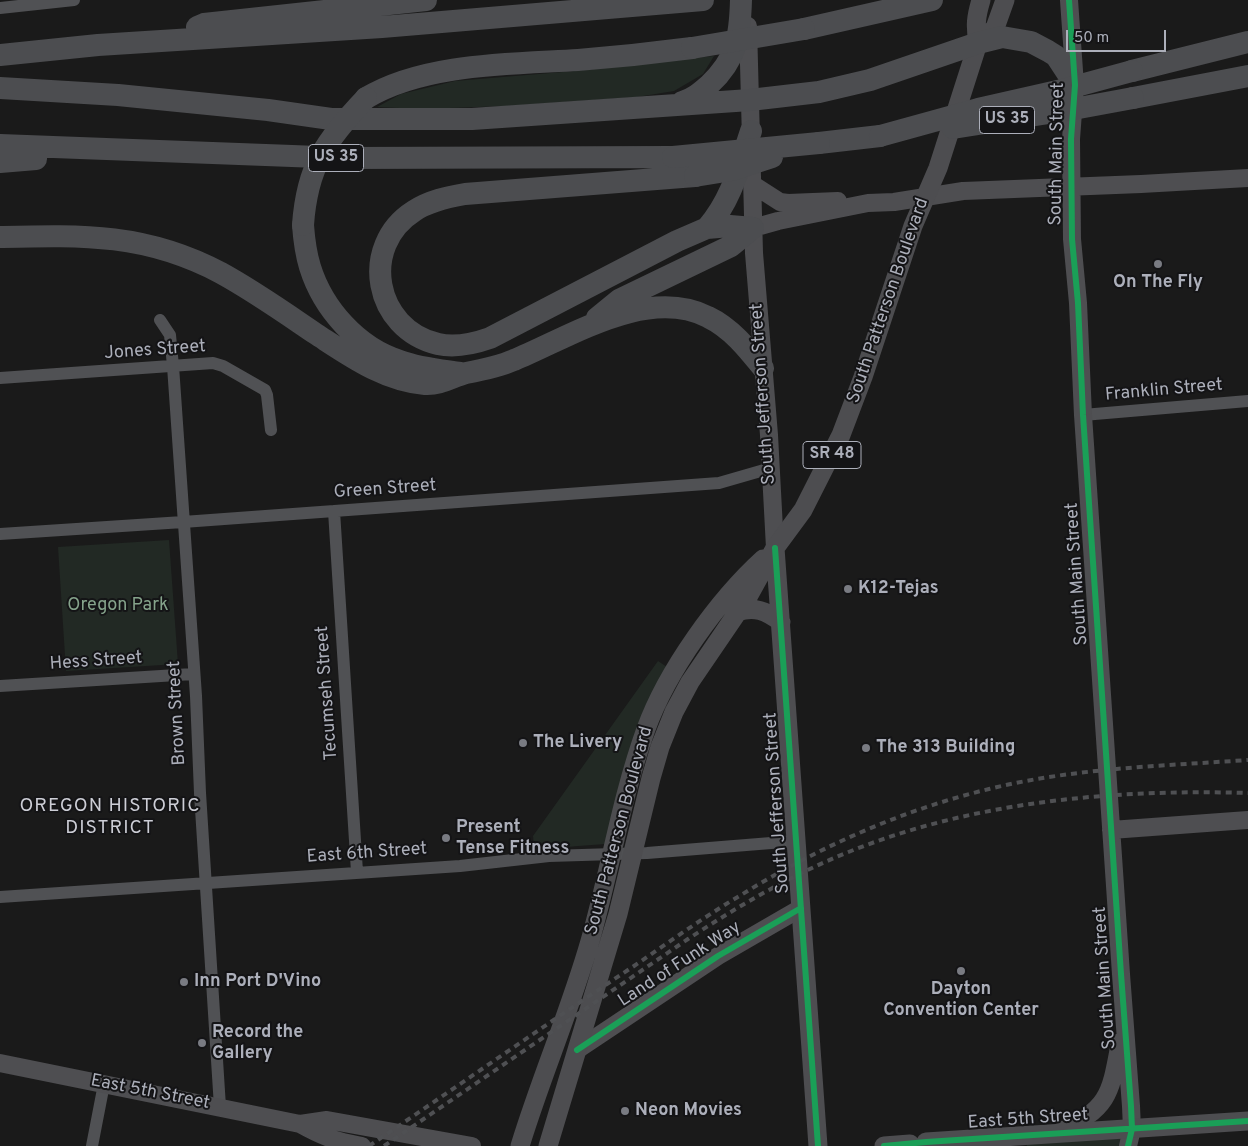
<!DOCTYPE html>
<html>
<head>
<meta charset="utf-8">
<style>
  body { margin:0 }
  #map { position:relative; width:1248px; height:1146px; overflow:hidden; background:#1a1a1a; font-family:Overpass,sans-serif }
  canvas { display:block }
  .scale { position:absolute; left:1066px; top:30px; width:100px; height:22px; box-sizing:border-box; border:2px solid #acafba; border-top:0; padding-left:6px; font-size:15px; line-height:18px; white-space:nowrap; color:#acafba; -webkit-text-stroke:4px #141416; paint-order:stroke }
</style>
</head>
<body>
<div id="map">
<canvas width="1248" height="1146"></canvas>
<div class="scale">50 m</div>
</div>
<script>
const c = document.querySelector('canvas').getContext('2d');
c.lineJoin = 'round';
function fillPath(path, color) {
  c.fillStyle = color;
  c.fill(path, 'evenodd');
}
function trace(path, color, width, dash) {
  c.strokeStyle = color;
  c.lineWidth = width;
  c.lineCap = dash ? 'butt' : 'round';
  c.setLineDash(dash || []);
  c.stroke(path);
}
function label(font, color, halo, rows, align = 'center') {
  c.font = font + ' Overpass,sans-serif';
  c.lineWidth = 4;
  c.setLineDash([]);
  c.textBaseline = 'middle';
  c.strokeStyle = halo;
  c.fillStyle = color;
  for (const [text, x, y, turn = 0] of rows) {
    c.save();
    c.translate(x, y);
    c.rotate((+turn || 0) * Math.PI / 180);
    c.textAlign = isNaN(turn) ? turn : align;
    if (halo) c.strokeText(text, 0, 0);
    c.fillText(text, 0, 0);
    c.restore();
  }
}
const green = new Path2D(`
  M 714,56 L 703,74 L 674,91 L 637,97 L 507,106 L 421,109 L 377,107 L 401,94 L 455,81 L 575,71 Z
  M 169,540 L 178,664 L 66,671 L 58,547 Z
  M 658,661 L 667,667 L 605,844 L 539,849 L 534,846 L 533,836 Z
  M 1132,1129 L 1128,1146 L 1027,1146 L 1027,1135 Z`);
const street = new Path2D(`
  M 0,8 L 74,0
  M 160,320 L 170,335 L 173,366 L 196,696 L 200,793 L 220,1107
  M 0,378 L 213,363 L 223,366 L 265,390 L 267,395 L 271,430
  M 1083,415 L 1248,401
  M 334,511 L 357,872
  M 0,534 L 183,522 L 719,483 L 771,468
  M 0,686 L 193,674
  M 0,897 L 460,866 L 549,856 L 647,853 L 796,841
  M 92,1146 L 104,1084`);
const secondary = new Path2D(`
  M 1069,0 L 1075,85 L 1071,139 L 1072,239 L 1078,303 L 1083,415 L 1121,974 L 1131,1106 L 1132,1129 L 1128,1146
  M 748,26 L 754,253 L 769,435 L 775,548
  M 752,184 L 780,202 L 788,203 L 838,201
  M 753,228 L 778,221 L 868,203 L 894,202 L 963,191 L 1141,184 L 1248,178
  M 1111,830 L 1248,820
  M 577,1050 L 718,956 L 801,908
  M 0,1063 L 300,1124 C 323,1137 335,1141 362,1146
  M 300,1124 L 327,1120 L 472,1146
  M 1058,1133 C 1109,1107 1110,1097 1120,1042`);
const primary = new Path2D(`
  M 978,43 L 995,28 L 1005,0
  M 775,548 L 818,1146
  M 737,612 C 755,606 766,611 781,622
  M 926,1142 L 1248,1121
  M 520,1146 C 541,1077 570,1011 590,941 C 610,871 621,798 646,729 C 667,671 718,600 763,559
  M 548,1146 L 618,914 L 651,778 L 660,747 L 674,712 L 690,682 L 748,597 L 775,548 L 803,510 L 841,435 L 863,377 L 913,226 L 938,168 L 978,43 C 975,25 976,17 981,0
  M 884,1146 L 910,1144`);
const highway = new Path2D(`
  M 197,27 L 204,24 L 426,0
  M 804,29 L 932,0
  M 0,55 L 98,45 L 382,27 L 703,0
  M 1132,71 L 1248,42
  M 0,88 L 118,95 L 268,110 L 331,119 L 472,119 L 750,100 L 819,92 L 870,80 L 978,43 L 1002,37 L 1031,42 L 1048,51 L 1056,56 L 1075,85
  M 366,98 C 424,63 511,64 578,60 C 616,57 654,53 692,48
  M 1133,98 L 1248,76
  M 682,102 C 693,99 701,92 709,85 C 737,59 740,36 741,0
  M 819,143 L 880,136
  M 0,145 L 345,158 L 673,157
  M 0,162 L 36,159
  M 695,176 L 465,194 C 448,197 429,201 414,211 C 359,246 374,329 438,344 C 456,348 473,344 490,338 L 677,241 L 707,228 L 730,226 L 753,228
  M 303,225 C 304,239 306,254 310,267 C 323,309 358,348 400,361 C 419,368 440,370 460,373
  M 707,228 C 732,199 739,167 751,131
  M 0,237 C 82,235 146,233 221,273 C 254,291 285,313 316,334 C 350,356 383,380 425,384 C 440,385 452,377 466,373 C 482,370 498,367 514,360 C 570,337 647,286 708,317 C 731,328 747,348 763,368
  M 597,318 L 619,300 L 731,246 L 753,228`);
const rail = new Path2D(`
  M 369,1146 C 458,1086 545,1025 634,966 C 669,942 704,917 741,895 C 817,848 902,810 989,789 C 1073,768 1162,766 1248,760
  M 384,1146 L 688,939 C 740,905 793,874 851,851 C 976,801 1115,789 1248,793`);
const highwayBridge = new Path2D(`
  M 692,48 L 804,29
  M 953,128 L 1068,110 L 1133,98
  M 880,136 L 978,109 L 1062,90 L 1132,71
  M 673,157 L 819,143
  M 695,176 L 732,170 L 772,157
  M 303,225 C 307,166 326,140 366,98`);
const cycleway = new Path2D(`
  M 1069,0 L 1075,85 L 1071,139 L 1072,239 L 1078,303 L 1083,415 L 1121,974 L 1131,1106 L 1132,1129 L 1128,1146
  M 775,548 L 818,1146
  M 577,1050 L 718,956 L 801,908
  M 884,1146 L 926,1142 L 1248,1121`);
const markers = [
  [1158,264,5,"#797b82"],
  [848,589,5,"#797b82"],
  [523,743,5,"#797b82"],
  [866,748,5,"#797b82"],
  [446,838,5,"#797b82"],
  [961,971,5,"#797b82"],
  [184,982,5,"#797b82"],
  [202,1043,5,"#797b82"],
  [625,1111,5,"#797b82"]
];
const shields = [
  [1007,120,55],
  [336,158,55],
  [832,455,58]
];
const shieldNames = [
  ["US 35",1007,120],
  ["US 35",336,158],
  ["SR 48",832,455]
];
const streetNames = [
  ["South Main Street",1058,154,-89],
  ["South Patterson Boulevard",889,301,-71],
  ["Jones Street",155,351,-4],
  ["Franklin Street",1164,391,-5],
  ["South Jefferson Street",764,394,-94],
  ["Green Street",385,490,-4],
  ["South Main Street",1078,574,-94],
  ["Hess Street",96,662,-4],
  ["Tecumseh Street",328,693,-94],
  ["Brown Street",178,713,-93],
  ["South Jefferson Street",778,803,-94],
  ["South Patterson Boulevard",620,831,-75],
  ["East 6th Street",367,854,-4],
  ["Land of Funk Way",680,965,-33],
  ["South Main Street",1106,978,-94],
  ["East 5th Street",150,1093,11],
  ["East 5th Street",1028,1120,-4]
];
const poiNames = [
  ["On The Fly",1158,283,"center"],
  ["K12-Tejas",858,589],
  ["The Livery",533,743],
  ["The 313 Building",876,748],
  ["Present",456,828],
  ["Tense Fitness",456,849],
  ["Inn Port D'Vino",194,982],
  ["Dayton",961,990,"center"],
  ["Convention Center",961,1011,"center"],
  ["Record the",212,1033],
  ["Gallery",212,1054],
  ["Neon Movies",635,1111]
];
const parkNames = [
  ["Oregon Park",118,606]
];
const neighbourhoodNames = [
  ["OREGON HISTORIC",110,807],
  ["DISTRICT",110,829]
];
fillPath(green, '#222924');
trace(street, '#505154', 12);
trace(secondary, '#4e4e51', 18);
trace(primary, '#4d4d50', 19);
trace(highway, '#4c4d50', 22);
trace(rail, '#4f5053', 4, [6, 5]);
trace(highwayBridge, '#4c4d50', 22);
trace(cycleway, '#1a9f57', 6);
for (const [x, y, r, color] of markers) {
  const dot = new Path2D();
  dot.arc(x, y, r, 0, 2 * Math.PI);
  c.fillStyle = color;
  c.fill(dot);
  trace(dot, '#141416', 2);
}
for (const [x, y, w] of shields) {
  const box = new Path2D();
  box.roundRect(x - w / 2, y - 13.5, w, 27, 4);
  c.fillStyle = '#141416';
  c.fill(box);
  trace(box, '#acafba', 1);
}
label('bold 16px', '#acafba', null, shieldNames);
label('18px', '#acafba', '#141416', streetNames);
label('bold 18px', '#acafba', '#141416', poiNames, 'left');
label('18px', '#85a38b', '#141416', parkNames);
c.letterSpacing = '1px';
label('19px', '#cdced6', '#141416', neighbourhoodNames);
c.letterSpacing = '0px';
</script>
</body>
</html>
